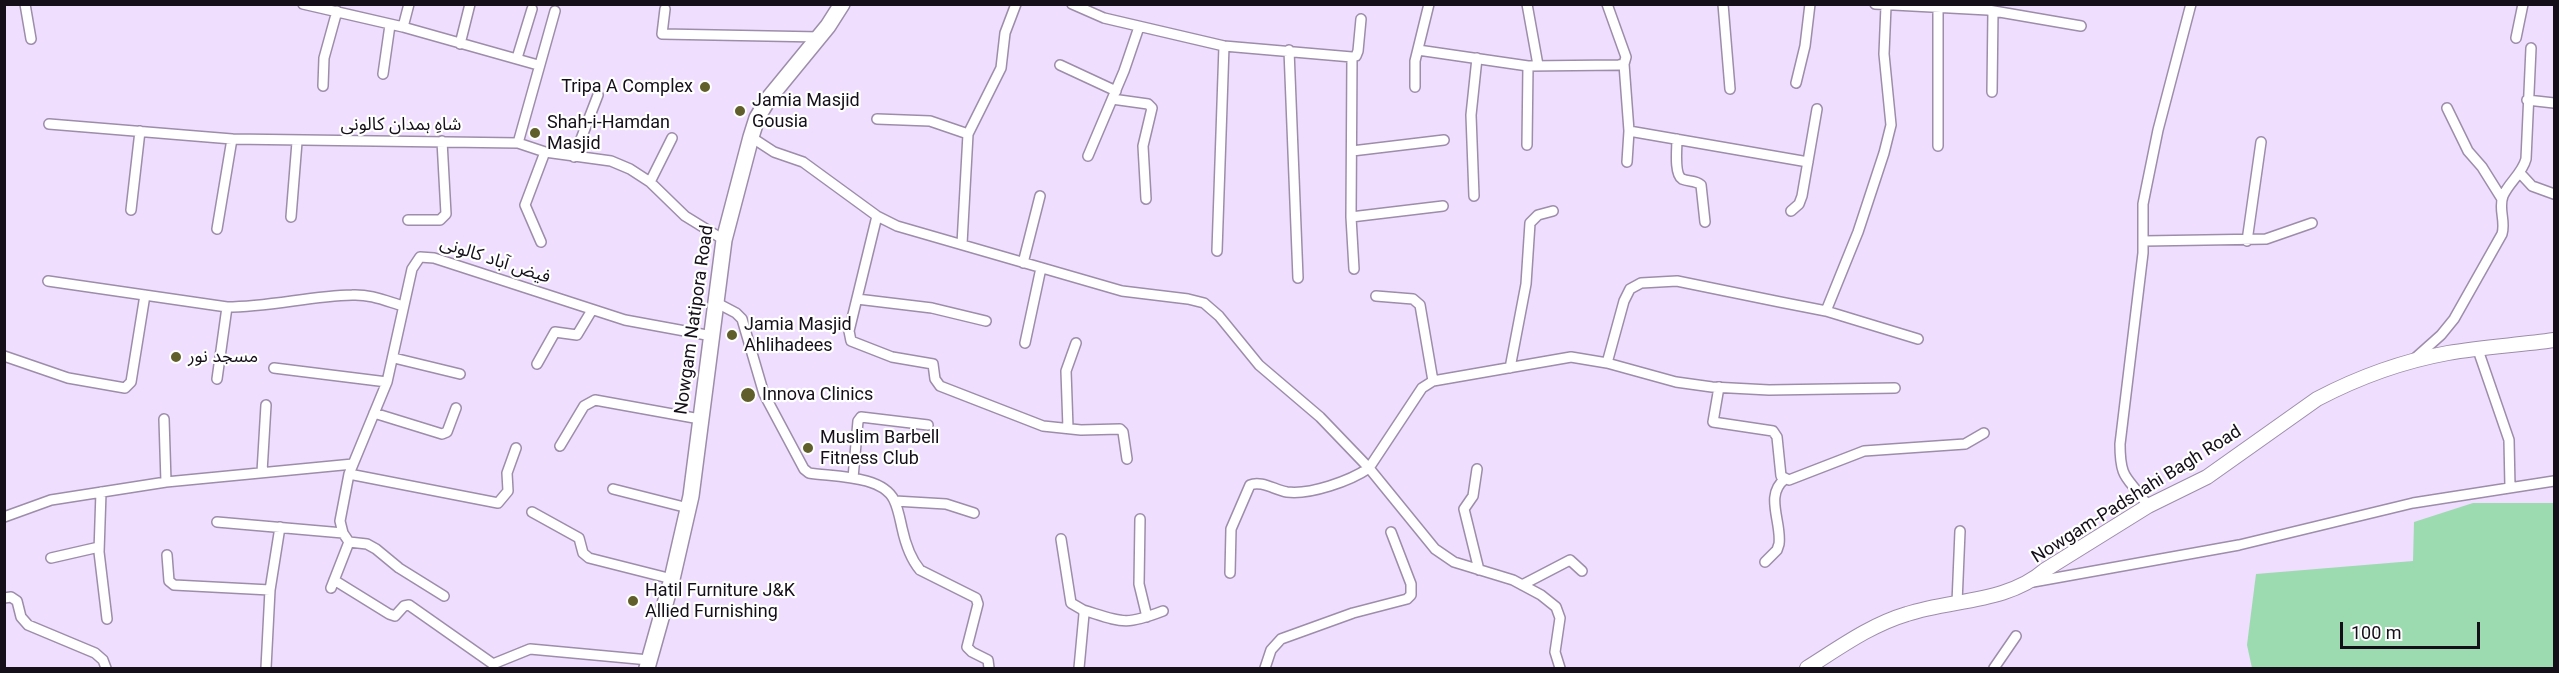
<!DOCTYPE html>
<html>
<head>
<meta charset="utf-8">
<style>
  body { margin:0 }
  #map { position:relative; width:2559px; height:673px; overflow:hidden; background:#efdefe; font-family:Roboto,sans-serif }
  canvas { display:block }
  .frame { position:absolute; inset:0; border:6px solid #150f19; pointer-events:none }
  .scale { position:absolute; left:2340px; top:622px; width:140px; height:27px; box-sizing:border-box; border:3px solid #150f19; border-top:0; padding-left:8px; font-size:18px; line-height:21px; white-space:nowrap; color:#150f19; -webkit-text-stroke:4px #fff; paint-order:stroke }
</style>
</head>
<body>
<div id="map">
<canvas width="2559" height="673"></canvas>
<div class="frame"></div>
<div class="scale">100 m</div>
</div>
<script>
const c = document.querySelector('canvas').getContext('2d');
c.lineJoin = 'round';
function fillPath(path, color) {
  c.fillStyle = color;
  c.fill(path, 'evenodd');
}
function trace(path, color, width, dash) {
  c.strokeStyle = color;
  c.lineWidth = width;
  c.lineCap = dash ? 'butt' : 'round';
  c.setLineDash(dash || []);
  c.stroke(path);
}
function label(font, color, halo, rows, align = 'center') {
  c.font = font + ' Roboto,"Noto Sans Arabic",sans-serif';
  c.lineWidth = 4.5;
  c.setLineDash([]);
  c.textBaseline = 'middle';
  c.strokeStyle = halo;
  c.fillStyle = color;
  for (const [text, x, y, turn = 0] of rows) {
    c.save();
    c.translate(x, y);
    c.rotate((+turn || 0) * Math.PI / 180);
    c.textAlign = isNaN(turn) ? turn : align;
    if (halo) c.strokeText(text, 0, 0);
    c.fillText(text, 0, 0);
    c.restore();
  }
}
const green = new Path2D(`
  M 2473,503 L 2554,503 L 2554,668 L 2252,668 L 2247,645 L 2256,574 L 2413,561 L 2414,522 Z`);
const street = new Path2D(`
  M 25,4 L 31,39
  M 303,4 L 403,27 L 538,65
  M 1072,4 L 1104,18 L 1224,46 L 1352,57 L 1356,56 L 1358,51 L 1361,19
  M 1527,4 L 1538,65
  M 1723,4 L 1730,89
  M 1875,4 L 1988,10 L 2081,26
  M 665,9 L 662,34 L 820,37
  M 403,27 L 409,4
  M 2516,38 L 2523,4
  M 460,44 L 470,4
  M 1289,50 L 1298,278
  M 1418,50 L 1528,66 L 1619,65 L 1624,64 L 1626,57 L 1607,4
  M 1352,57 L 1351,217 L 1354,269
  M 517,58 L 532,9
  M 1624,64 L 1629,131 L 1627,162
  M 1060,65 L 1116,91
  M 383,74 L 390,25
  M 1796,83 L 1805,46 L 1810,4
  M 323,86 L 324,58 L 337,11
  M 1415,87 L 1415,61 L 1429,4
  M 1992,92 L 1993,11
  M 1112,99 L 1148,104 L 1152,108 L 1143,146 L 1146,199
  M 2527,100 L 2554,103
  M 2447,108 L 2468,151 L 2482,167 L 2502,199
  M 877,119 L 930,121 L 968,134
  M 49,124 L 232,139 L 518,143 L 545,152 L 611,161 L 630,169 L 650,182 L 685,216 L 724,240
  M 1629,131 L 1808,162
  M 751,137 L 774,152 L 803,162 L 877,216 L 897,226 L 1122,291 L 1188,299 L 1204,303 L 1219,316 L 1259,365 L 1320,417 L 1369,468 L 1435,549 L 1454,562 L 1513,580 L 1541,595 L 1556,607 L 1560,618 L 1555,652 L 1560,668
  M 1677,139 C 1677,148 1674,174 1682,179 C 1689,182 1695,180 1701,185 L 1705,222
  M 518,143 L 555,11
  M 1527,145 L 1528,66
  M 1938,146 L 1938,7
  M 1352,151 L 1444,140
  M 1088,156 L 1124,71 L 1139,27
  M 574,157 L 598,95
  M 2520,173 L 2532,186 L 2554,194
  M 650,182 L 672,138
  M 1474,196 L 1471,115 L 1477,58
  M 131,210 L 140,131
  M 1791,211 L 1799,204 L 1802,196 L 1817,109
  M 877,216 L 849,331 L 851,341 L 892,357 L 933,364 L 935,379 L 940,386 L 1043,426 L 1081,430 L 1120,429 L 1123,432 L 1127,459
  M 291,217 L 297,142
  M 1351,217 L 1443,206
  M 408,220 L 440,220 L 446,214 L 442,141
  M 217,229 L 232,139
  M 2144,241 L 2266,239 L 2312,223
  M 2247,241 L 2261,142
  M 541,242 L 525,205 L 545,152
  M 962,244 L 968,134 L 1001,68 L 1005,33 L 1016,4
  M 1217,251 L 1224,46
  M 1023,263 L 1040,196
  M 48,281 L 227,307 C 269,307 310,296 352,295 C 370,294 386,301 403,306
  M 1376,296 L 1413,299 L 1420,305 L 1433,381
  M 857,299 L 932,308 L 986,321
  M 717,303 L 736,313 L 742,319 L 764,394 L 804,469 L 809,473 C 833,477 882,475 894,500 C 898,508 900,519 902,528 C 905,542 910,558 920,570 L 976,598 L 978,604 L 967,647 L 972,652 L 988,660 L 989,668
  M 1826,311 L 1858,232 L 1884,153 L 1891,125 L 1884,54 L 1886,6
  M 1025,343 L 1041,268
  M 2478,350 L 2509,440 L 2510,487
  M 4,356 L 68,378 L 125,388 L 131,382 L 145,295
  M 394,358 L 460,374
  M 2413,360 L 2441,335 L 2454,319 L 2502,234 C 2506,221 2498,209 2503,196 C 2509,182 2522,174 2526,159 L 2531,48
  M 1607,363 L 1624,301 L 1630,289 L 1641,283 L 1677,281 L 1780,302 L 1826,311 L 1918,339
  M 537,364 L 555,332 L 577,335 L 592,310
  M 274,368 L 387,382
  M 1510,368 L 1526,284 L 1530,223 L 1538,215 L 1553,211
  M 217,379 L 227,307
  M 1719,387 L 1713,422 L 1773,431 L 1777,437 L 1781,476 L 1789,480 L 1864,451 L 1965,444 L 1984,433
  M 374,413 L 442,434 L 447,432 L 456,408
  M 164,419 L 166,482
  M 1068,428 L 1066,371 L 1076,343
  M 560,446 L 584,406 L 595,400 L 700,419
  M 1477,469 L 1473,496 L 1464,509 L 1479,570
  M 262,472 L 266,405
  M 349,474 L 498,503 L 508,491 L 507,473 L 516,448
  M 853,478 L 858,421 L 861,417 L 928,425
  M 613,489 L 688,508
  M 101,492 L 99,552 L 107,619
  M 895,501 L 946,504 L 974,513
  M 2148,506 C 2129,476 2120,483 2120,444 L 2143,253 L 2143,204 L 2146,189 L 2158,130 L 2191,4
  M 532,512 L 579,538 L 583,553 L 589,558 L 672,579
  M 4,517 L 51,500 L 166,482 L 353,464
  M 1140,519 L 1139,584 L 1147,617
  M 217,522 L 343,533
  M 1061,539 L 1071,603 L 1083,610 L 1084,614 L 1079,668
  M 349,542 L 343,533 L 340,521 L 349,474 L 387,382 L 412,269 L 420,257 L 434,258 L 625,320 L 712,336
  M 349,542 L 367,544 L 376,549 L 399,568 L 444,596
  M 167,555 L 169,581 L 174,585 L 270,590
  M 51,558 L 99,547
  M 1765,562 L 1777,550 L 1779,544 C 1782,522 1764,495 1785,479
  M 1230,573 L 1231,529 L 1250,485 C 1261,480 1275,490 1287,492 C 1310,495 1350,481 1369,468 L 1422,388 L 1433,381 L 1571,357 L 1607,363 L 1676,382 L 1712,387 L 1769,390 L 1895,388
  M 334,580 L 389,614 L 395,616 L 404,606 L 409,605 L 493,664 L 530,649 L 649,660
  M 2033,582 L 2239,545 L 2413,503 L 2554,481
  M 1522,585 L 1570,560 L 1582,571
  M 331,588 L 349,542
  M 4,598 L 11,597 L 17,601 L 21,617 L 28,625 L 95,653 L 103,660 L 106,668
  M 1957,603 L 1960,531
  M 1083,610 C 1122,622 1124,626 1163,611
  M 266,668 L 270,590 L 280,527
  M 1265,668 L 1271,650 L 1281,639 L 1353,613 L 1407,599 L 1411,595 L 1411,584 L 1391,532
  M 1994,668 L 2016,636`);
const secondary = new Path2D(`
  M 1807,668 C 1839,648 1870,625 1907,614 C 1952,599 2007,603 2045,570 L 2148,506 L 2207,477 L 2317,399 C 2357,378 2404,361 2448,353 C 2483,347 2519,345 2554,340`);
const primary = new Path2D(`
  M 647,668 L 672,579 L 691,496 L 724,240 L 751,137 L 757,118 L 769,98 L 828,26 L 842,4`);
const markers = [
  [705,87,6,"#605e2b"],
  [740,111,6,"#605e2b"],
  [535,133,6,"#605e2b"],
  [732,335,6,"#605e2b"],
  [176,357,6,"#605e2b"],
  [748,395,8,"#605e2b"],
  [808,448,6,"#605e2b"],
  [633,601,6,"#605e2b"]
];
const poiNames = [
  ["Tripa A Complex",693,87,"right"],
  ["Jamia Masjid",752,101],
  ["Gousia",752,122],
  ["Shah-i-Hamdan",547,123],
  ["Masjid",547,144],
  ["Jamia Masjid",744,325],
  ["Ahlihadees",744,346],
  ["مسجد نور",188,357],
  ["Innova Clinics",762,395],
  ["Muslim Barbell",820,438],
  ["Fitness Club",820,459],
  ["Hatil Furniture J&K",645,591],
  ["Allied Furnishing",645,612]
];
const streetNames = [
  ["شاہِ ہمدان کالونی",401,125],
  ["فیض آباد کالونی",495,261,18],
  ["Nowgam Natipora Road",695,320,-82],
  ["Nowgam-Padshahi Bagh Road",2137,495,-32]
];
fillPath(green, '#9bdbaf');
trace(street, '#9d8daa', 12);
trace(secondary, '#9d8daa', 16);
trace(primary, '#9d8daa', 18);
trace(street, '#fff', 9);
trace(secondary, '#fff', 14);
trace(primary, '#fff', 15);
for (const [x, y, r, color] of markers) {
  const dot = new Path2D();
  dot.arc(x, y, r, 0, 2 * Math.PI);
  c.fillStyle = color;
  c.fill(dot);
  trace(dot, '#fff', 2);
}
label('18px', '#150f19', '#fff', poiNames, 'left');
label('18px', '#150f19', '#fff', streetNames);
</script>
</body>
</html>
